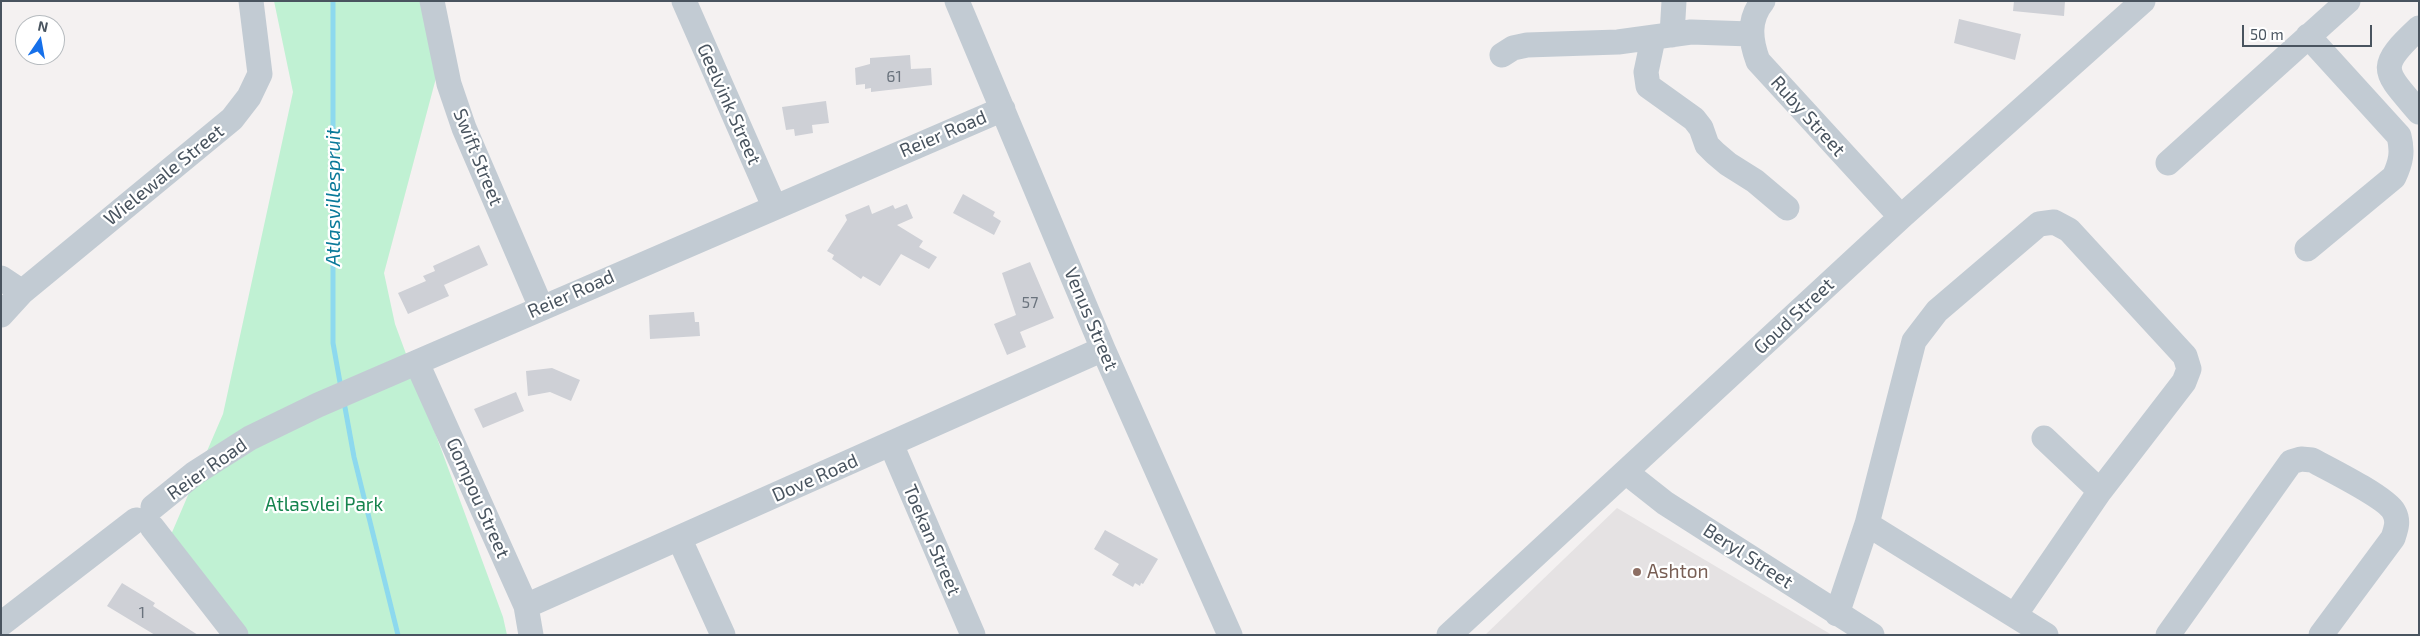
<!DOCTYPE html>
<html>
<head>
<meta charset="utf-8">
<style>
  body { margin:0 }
  #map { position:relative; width:2420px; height:636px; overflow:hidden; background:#f4f1f1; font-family:"Exo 2",sans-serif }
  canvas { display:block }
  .frame { position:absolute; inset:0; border:2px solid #49545f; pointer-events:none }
  .north { position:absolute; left:15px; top:15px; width:50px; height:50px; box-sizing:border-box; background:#fff; border:1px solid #b6bbbf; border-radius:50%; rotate:12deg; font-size:14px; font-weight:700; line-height:20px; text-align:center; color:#49545f }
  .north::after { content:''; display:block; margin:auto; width:18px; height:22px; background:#1670ea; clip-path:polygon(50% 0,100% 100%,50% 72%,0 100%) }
  .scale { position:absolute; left:2242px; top:25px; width:130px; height:22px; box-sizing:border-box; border:2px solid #49545f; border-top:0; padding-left:6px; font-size:15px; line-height:18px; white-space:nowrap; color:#49545f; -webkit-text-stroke:4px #fff; paint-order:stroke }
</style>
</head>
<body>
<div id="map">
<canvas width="2420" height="636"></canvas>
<div class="frame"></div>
<div class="north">N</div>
<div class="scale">50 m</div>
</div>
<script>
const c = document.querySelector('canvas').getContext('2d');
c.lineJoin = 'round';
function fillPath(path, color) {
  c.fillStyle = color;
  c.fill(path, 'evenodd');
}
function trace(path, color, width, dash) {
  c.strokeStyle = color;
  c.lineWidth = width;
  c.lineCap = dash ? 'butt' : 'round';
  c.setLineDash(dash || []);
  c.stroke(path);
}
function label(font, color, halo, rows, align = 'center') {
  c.font = font + ' "Exo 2",sans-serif';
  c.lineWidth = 4.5;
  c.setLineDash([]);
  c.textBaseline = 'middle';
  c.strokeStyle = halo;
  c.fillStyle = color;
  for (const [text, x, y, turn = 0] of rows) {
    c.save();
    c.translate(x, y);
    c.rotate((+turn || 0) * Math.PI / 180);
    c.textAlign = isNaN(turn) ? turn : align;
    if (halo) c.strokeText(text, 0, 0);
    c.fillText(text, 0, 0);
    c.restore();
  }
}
const education = new Path2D(`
  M 1617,508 L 1832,635 L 1485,635 Z`);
const green = new Path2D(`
  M 274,1 L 422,1 L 436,78 L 384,273 L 395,324 L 503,617 L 507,635 L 245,635 L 170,537 L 223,414 L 293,92 Z`);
const stream = new Path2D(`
  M 333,1 L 333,343 L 341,388
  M 344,402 L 354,457 L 398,635`);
const building = new Path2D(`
  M 2014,1 L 2065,1 L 2064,16 L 2013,11 Z
  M 1959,19 L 2021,34 L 2015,60 L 1954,43 Z
  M 910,55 L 911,69 L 931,68 L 932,85 L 871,92 L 871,88 L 865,89 L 865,84 L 856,85 L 855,68 L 870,64 L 870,58 Z
  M 826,101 L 829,123 L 812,125 L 813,133 L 795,136 L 794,129 L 786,130 L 782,107 Z
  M 963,194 L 995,212 L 993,216 L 1001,221 L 994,235 L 953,213 Z
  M 907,204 L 913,218 L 897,225 L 923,241 L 919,247 L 937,257 L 929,269 L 901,254 L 880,286 L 863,276 L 861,279 L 832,259 L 834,255 L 827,251 L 847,220 L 845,215 L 869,205 L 872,214 L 893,205 L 895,209 Z
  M 479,245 L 488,265 L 444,285 L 449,296 L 408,314 L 398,293 L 426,281 L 423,276 L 435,271 L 433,266 Z
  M 1030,262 L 1054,318 L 1020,332 L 1026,347 L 1007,355 L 994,324 L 1016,315 L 1002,273 Z
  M 694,312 L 695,322 L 699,322 L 700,336 L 650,339 L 649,315 Z
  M 552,368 L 580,380 L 571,401 L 550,392 L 528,396 L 526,371 Z
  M 516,392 L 524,411 L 483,428 L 474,409 Z
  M 1105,530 L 1158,559 L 1143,584 L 1141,583 L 1140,586 L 1135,583 L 1133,587 L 1112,575 L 1119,564 L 1094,549 Z
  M 122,583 L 155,603 L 153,606 L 198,635 L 155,635 L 107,606 Z`);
const minor = new Path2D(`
  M 432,1 L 449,84 L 464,128 L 541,307
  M 684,1 L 774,206
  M 957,1 L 1103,349 L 1230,635
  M 1763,1 C 1748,19 1750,40 1758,61 L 1901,217
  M 2419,28 C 2376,68 2383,70 2419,112
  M 1672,35 L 1674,1
  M 1653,39 L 1646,72 L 1648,86 L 1694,119 L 1701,128 L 1707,145 L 1715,153 L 1728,164 L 1755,181 L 1787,208
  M 1502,55 L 1513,48 L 1527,45 L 1618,42 L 1691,32 L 1751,34
  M 2168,163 L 2348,1
  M 2307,249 L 2394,177 C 2401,162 2403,152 2399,136 L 2308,36
  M 1,278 L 22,292
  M 1,315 L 22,292 L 232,119 L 249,97 L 260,74 L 251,1
  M 417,363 L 526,606 L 531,635
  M 2044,438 L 2100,491
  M 891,444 L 973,635
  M 1627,473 L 1665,503 L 1872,635
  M 153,507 L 195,473 L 250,438 L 318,405 L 1003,109
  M 1867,524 L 2046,635
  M 152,527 L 236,635
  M 680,540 L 723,635
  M 526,606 L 1103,349
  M 1837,614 L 1867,524 L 1914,341 L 1937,311 L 2039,224 L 2054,222 L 2069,230 L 2185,356 L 2189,369 L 2184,382 L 2100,491 L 2015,615
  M 1,624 L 136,520
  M 1449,635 L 1901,217 L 2143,1
  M 2168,635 L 2291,462 L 2301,459 L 2312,460 C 2329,469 2387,498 2394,512 C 2399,521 2396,529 2393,538 L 2321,635`);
const markers = [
  [1637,572,5,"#8d6e63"]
];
const numberNames = [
  ["61",894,77],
  ["57",1030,303],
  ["1",142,613]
];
const streetNames = [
  ["Geelvink Street",729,104,66],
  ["Ruby Street",1808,116,48],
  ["Reier Road",943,134,-23],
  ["Swift Street",478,157,68],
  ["Wielewale Street",164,175,-39],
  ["Reier Road",571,294,-24],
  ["Goud Street",1794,316,-43],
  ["Venus Street",1091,319,67],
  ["Reier Road",207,469,-35],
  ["Dove Road",815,478,-24],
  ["Gompou Street",478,498,66],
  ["Toekan Street",932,540,67],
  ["Beryl Street",1748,556,33]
];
const parkNames = [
  ["Atlasvlei Park",324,505]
];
const educationNames = [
  ["Ashton",1647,572]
];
const waterNames = [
  ["Atlasvillespruit",333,197,-90]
];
fillPath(education, '#e5e2e3');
fillPath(green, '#c0f1d3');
trace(stream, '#8dd9ee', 5);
fillPath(building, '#ced0d6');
trace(minor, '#c2cbd3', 25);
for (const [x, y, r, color] of markers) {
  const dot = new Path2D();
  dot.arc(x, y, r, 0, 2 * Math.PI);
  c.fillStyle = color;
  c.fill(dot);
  trace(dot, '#fff', 2);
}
label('16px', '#6a737d', null, numberNames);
label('19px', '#49545f', '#fff', streetNames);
label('19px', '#16844e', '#fff', parkNames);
label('19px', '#785e54', '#fff', educationNames, 'left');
label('italic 20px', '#0a7a9a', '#fff', waterNames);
</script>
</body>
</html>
